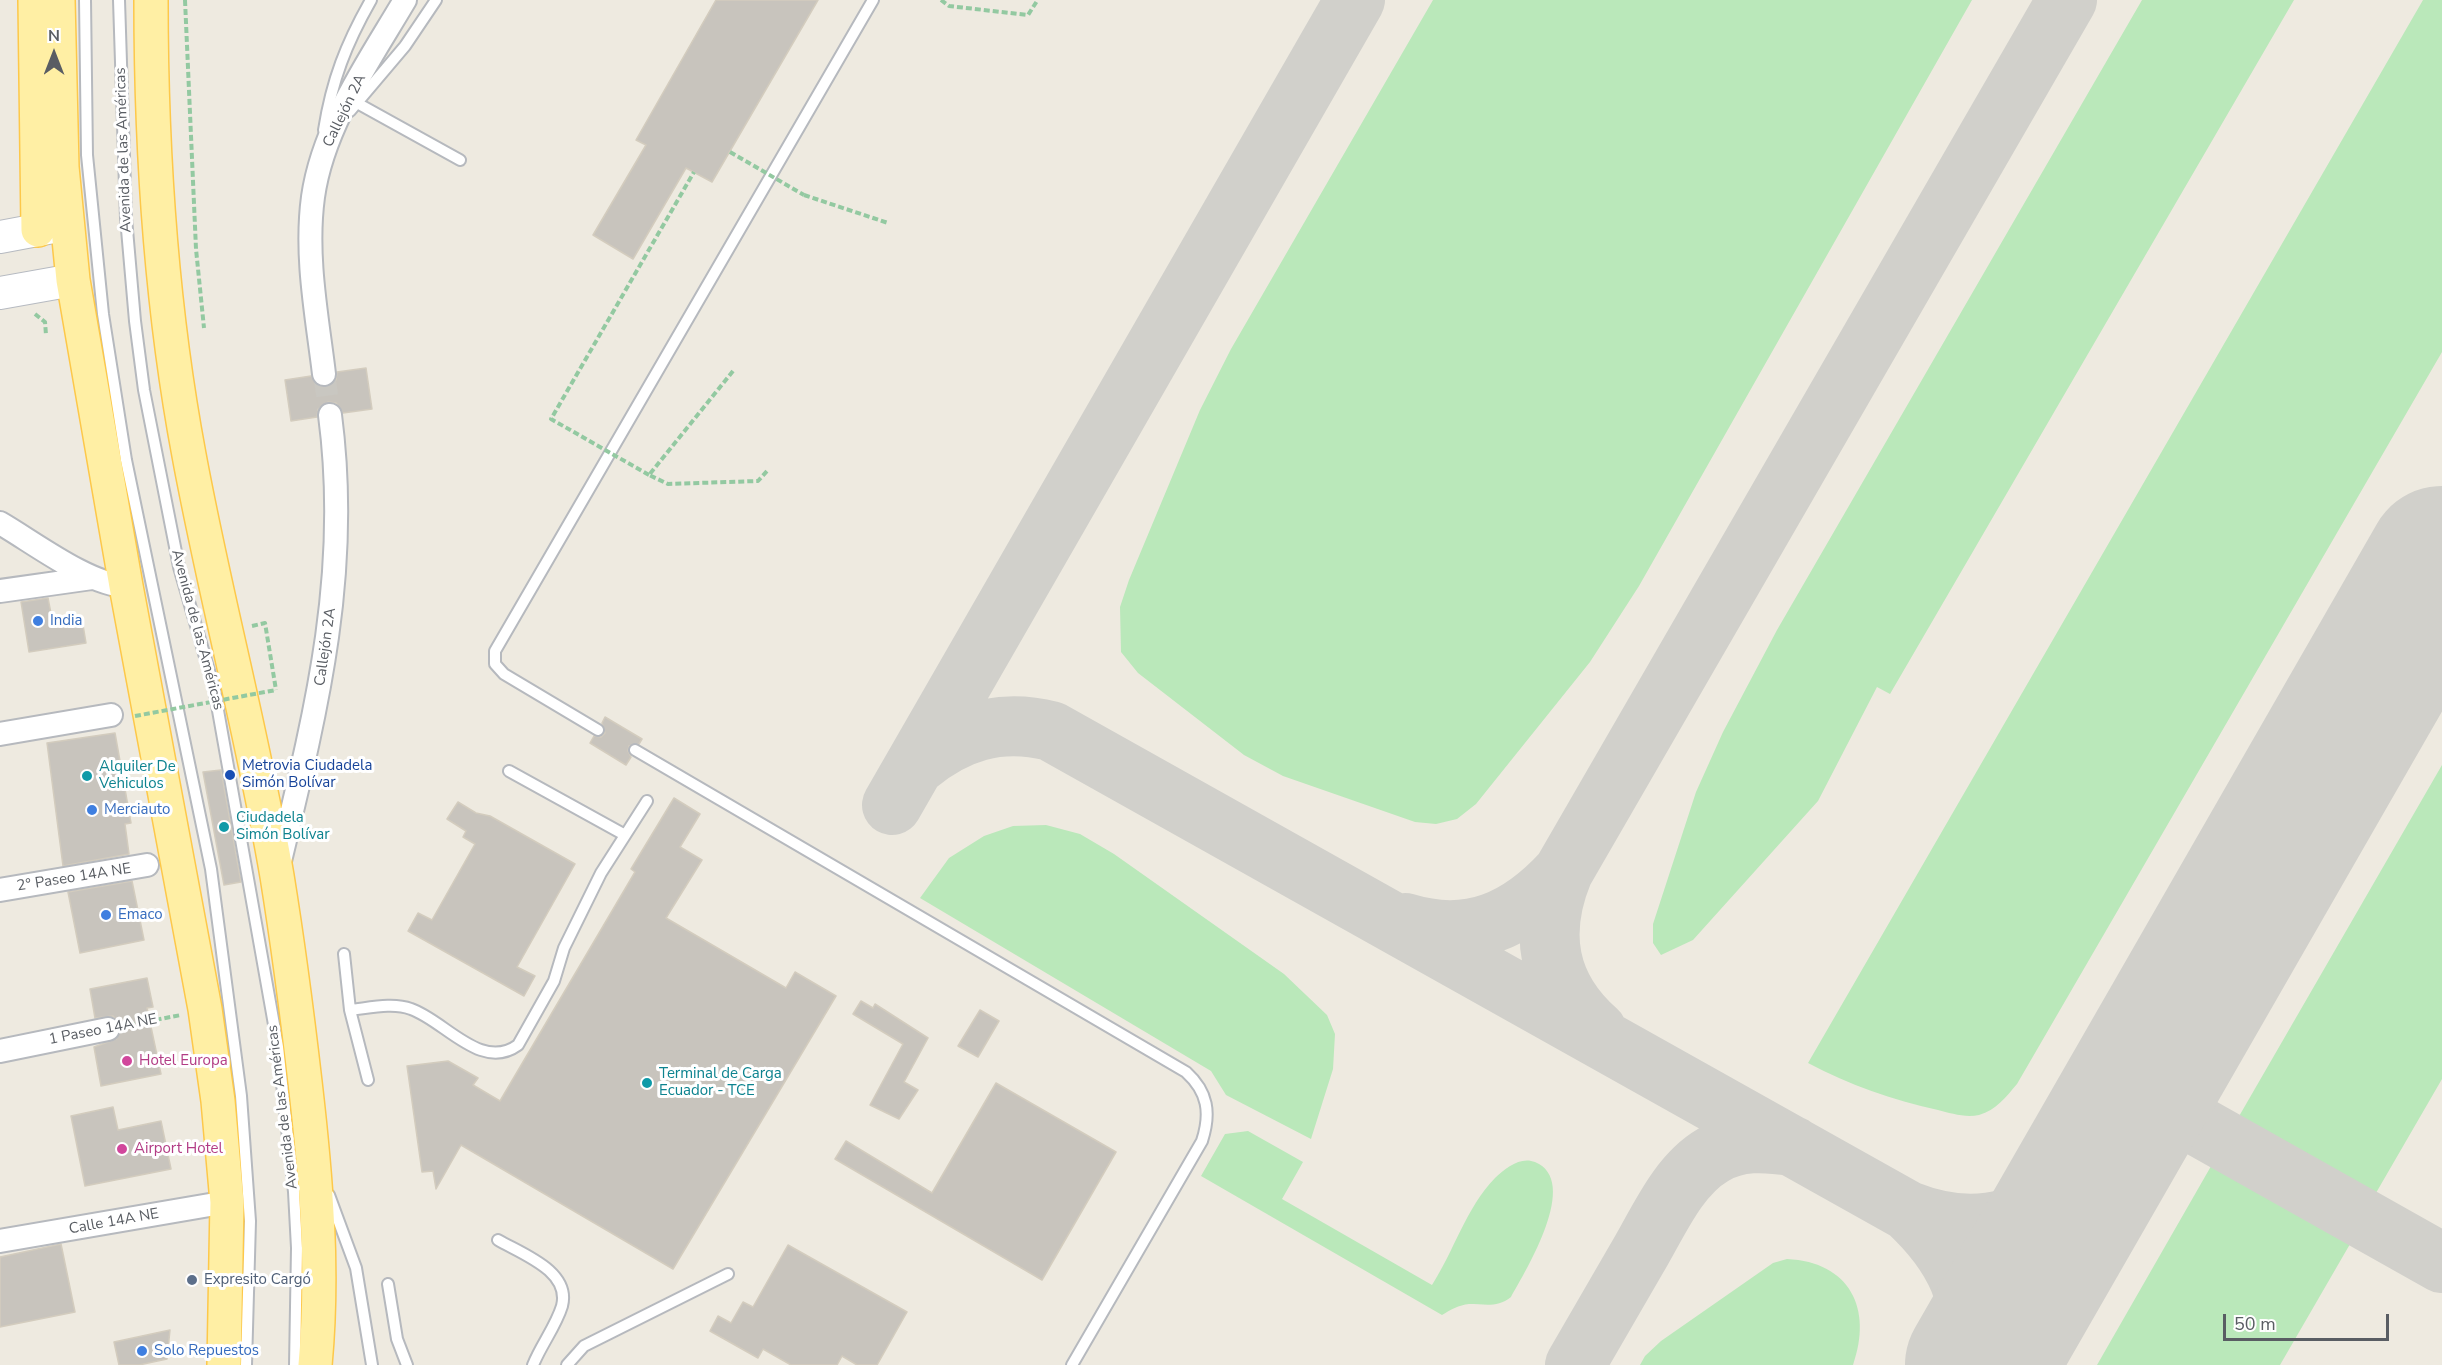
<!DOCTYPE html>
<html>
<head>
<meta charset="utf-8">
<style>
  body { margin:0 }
  #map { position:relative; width:2442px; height:1365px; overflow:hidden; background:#eeeae0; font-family:"Nunito Sans",sans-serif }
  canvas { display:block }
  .north { position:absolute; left:24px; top:24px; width:60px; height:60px; -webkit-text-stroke:4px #fff; paint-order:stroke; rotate:0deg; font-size:16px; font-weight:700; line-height:24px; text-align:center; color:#595d63 }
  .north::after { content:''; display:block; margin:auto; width:21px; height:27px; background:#595d63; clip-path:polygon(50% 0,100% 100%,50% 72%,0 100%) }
  .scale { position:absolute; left:2223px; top:1314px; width:166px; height:27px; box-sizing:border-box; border:3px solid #595d63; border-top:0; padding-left:8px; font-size:18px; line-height:21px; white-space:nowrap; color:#595d63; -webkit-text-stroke:4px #fff; paint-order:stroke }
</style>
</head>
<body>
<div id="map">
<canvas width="2442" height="1365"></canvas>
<div class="north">N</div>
<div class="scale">50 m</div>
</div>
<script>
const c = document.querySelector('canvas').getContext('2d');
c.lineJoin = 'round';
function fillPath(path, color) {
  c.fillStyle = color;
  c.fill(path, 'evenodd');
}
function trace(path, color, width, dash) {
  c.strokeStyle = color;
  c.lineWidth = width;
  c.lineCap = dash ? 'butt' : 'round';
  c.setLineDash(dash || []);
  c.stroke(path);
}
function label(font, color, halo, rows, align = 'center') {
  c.font = font + ' "Nunito Sans",sans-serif';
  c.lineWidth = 6;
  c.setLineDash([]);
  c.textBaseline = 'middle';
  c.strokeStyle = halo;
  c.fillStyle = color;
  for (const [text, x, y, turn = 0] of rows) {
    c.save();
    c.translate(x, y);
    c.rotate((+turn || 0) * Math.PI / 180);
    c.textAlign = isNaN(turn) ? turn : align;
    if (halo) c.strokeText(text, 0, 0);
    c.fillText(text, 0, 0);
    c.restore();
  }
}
const green = new Path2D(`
  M 1433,0 L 1972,0 L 1639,586 L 1590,662 L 1476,804 L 1457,819 L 1436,824 L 1415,822 L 1283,776 L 1244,755 L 1138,673 L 1121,652 L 1120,607 L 1129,580 L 1200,410 L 1231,349 Z
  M 2142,0 L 2294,0 L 1890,694 L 1877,687 L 1818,801 L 1693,940 L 1661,955 L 1653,943 L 1653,924 L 1696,792 L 1723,732 L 1777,630 Z
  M 2423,0 L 2442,0 L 2442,352 L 2017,1084 C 2006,1097 1996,1110 1979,1115 C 1965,1118 1950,1113 1938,1110 C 1892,1100 1850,1085 1808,1063 Z
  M 2442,765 L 2442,1079 L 2369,1205 L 2246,1137 L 2238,1118 Z
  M 1046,825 L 1080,834 L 1114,854 L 1284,974 L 1327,1015 L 1335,1034 L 1333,1069 L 1311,1139 L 1226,1095 L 1211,1071 L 920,898 L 949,858 L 984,836 L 1013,826 Z
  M 1248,1131 L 1303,1162 L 1282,1199 L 1432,1285 C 1454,1251 1466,1208 1495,1178 C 1505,1168 1521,1156 1535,1162 C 1581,1181 1526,1270 1511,1297 C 1497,1308 1485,1304 1469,1304 C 1459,1305 1450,1310 1442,1315 L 1201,1176 L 1225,1134 Z
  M 2214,1161 L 2229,1161 L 2243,1166 L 2357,1232 L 2280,1365 L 2097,1365 Z
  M 1787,1259 C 1850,1262 1873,1309 1853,1365 L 1640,1365 L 1645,1356 L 1661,1341 L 1773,1263 Z`);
const taxiway = new Path2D(`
  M 916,765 C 956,732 999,718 1051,731 L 1908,1211 C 1954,1254 1979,1301 1967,1365
  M 892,805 L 1355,0
  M 1563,872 C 1538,933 1547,987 1597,1031
  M 1405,923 C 1470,943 1519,920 1563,872 L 2067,0
  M 2138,1092 L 2442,1263
  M 1908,1211 C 1981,1240 2038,1217 2094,1168
  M 1575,1365 C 1596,1329 1617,1293 1637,1258 C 1658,1223 1677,1176 1713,1155 C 1738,1140 1765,1142 1793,1146`);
const runway = new Path2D(`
  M 1980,1365 L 2442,561`);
const building = new Path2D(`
  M 716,0 L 818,0 L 712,182 L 686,168 L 633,259 L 593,235 L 646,145 L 636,140 Z
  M 366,368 L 372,409 L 343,413 L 336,403 L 328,402 L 318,409 L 317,417 L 291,421 L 285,380 L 311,376 L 318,386 L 326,387 L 336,380 L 337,372 Z
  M 48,598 L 53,624 L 82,619 L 86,643 L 29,652 L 21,602 Z
  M 605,717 L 642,739 L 639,744 L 629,746 L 628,751 L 631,757 L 626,765 L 590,743 L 594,736 L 601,737 L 605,733 L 602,723 Z
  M 115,733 L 131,823 L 125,824 L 129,854 L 63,866 L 47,743 Z
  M 221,770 L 241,882 L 224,885 L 203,772 Z
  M 674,798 L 700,814 L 680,847 L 702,860 L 666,918 L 786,988 L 795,972 L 836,996 L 673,1269 L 461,1145 L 436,1189 L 433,1171 L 422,1172 L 407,1066 L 448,1061 L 478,1078 L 473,1085 L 500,1101 L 635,872 L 631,869 Z
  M 458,802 L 476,813 L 490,816 L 575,864 L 517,967 L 535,976 L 524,996 L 408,931 L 418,913 L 432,920 L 475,844 L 463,837 L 466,831 L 447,819 Z
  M 132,881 L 144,940 L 80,953 L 68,892 Z
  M 147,978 L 153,1007 L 147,1008 L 161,1074 L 101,1086 L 94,1047 L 116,1039 L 121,1027 L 113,1016 L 95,1018 L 90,989 Z
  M 861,1001 L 873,1008 L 875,1004 L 928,1038 L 904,1082 L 918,1090 L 899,1119 L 870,1105 L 903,1044 L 853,1014 Z
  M 980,1010 L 999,1021 L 978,1057 L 958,1046 Z
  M 996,1083 L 1116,1152 L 1042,1280 L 835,1159 L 846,1141 L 932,1193 Z
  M 113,1107 L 118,1130 L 161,1121 L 171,1169 L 85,1186 L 71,1116 Z
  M 61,1244 L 75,1312 L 0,1327 L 0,1257 Z
  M 788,1245 L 907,1312 L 877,1365 L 857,1365 L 842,1356 L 837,1365 L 791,1365 L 763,1349 L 758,1358 L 710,1331 L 718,1316 L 731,1323 L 743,1302 L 753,1307 Z
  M 170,1330 L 167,1359 L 139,1365 L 119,1365 L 114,1342 Z`);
const streetTunnel = new Path2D(`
  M 324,374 L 330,415`);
const path = new Path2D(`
  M 185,0 L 196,249 L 204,328
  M 941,0 L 949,6 L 1028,15 L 1037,1
  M 804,195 L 888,223
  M 35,314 L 45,322 L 46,335
  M 733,371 L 649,475 L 668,484 L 758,481 L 768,470
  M 252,626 L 265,623 L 276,690
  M 129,1025 L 181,1015`);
const lane = new Path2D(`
  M 85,0 L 87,155 L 103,314 L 126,460 L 211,869 L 241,1096 L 250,1221 L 246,1365
  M 119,0 L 126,218 L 135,321 L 144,390 L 179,567 L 214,688 L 278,1047 L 294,1192 L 297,1248 L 295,1365
  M 357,103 L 460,160
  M 350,111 L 405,46 L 436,0
  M 324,130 C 332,80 346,44 371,0
  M 598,730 L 504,674 L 495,664 L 495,651 L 873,0
  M 635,750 L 1186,1072 C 1208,1092 1211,1113 1202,1141 L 1072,1365
  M 509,771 L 625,835
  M 344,954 L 350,1010 L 368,1080
  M 350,1010 C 369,1008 393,1002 411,1009 C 444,1020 481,1072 518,1045 L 554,981 L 564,948 L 601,873 L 647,801
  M 329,1195 L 356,1268 L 372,1365
  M 498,1240 C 522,1254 571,1271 562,1306 C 556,1326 541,1345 533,1365
  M 388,1284 L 397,1339 L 407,1365
  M 567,1365 L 584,1346 L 728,1274`);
const street = new Path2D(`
  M 324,374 C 317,316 305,256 313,197 C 323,126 369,61 405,0
  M 0,523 C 33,542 89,585 126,586
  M 0,591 L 92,578
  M 0,734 L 111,715
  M 279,865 C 316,712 351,574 330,415
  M 0,890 L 147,865
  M 0,1051 L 108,1029
  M 0,1241 L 227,1202`);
const secondary = new Path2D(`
  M 0,237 L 64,225
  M 0,293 L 73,280`);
const primary = new Path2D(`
  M 35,0 L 38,230
  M 58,0 L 62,167 L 73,280 L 126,586 L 205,1009 L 218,1101 L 227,1202 L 224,1365
  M 151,0 C 151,151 161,306 189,455 C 215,596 253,735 277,876 C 288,944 297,1013 305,1082 C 316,1176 324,1270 315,1365`);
const pathBridge = new Path2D(`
  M 730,152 L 804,195
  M 649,475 L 551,419 L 694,172
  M 135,716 L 276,690`);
const markers = [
  [38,621,6,"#3f7fe0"],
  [230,775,6,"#1a4fb4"],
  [87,776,6,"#0f9aa8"],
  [92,810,6,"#3f7fe0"],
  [224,827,6,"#0f9aa8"],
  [106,915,6,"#3f7fe0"],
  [127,1061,6,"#d1479c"],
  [647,1083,6,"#0f9aa8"],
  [122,1149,6,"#d1479c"],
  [192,1280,6,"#5c6f8a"],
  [142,1351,6,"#3f7fe0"]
];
const streetNames = [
  ["Callejón 2A",345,111,-64],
  ["Avenida de las Américas",124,150,-92],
  ["Avenida de las Américas",197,630,75],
  ["Callejón 2A",326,647,-82],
  ["2° Paseo 14A NE",74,878,-9],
  ["1 Paseo 14A NE",103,1030,-11],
  ["Avenida de las Américas",283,1107,-97],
  ["Calle 14A NE",114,1222,-10]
];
const shopNames = [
  ["India",50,621],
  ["Merciauto",104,810],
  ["Emaco",118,915],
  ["Solo Repuestos",154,1351]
];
const transitNames = [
  ["Metrovia Ciudadela",242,766],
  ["Simón Bolívar",242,783]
];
const cultureNames = [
  ["Alquiler De",99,767],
  ["Vehiculos",99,784],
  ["Ciudadela",236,818],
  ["Simón Bolívar",236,835],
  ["Terminal de Carga",659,1074],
  ["Ecuador - TCE",659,1091]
];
const hotelNames = [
  ["Hotel Europa",139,1061],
  ["Airport Hotel",134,1149]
];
const serviceNames = [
  ["Expresito Cargó",204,1280]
];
fillPath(green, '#bae8ba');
trace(taxiway, '#d1d0cb', 60);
trace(runway, '#d1d0cb', 150);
fillPath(building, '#c8c4bd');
trace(building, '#d3ccbe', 1.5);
trace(streetTunnel, '#c9c7c1', 22, [22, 11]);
trace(lane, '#b6b9be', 14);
trace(street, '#b6b9be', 26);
trace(secondary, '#b6bac1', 34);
trace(primary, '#fdc84a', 36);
trace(path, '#93c9a1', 4, [6, 3]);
trace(lane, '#fff', 10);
trace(street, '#fff', 22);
trace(secondary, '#fff', 32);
trace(primary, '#ffefa4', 33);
trace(pathBridge, '#93c9a1', 4, [6, 3]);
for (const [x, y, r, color] of markers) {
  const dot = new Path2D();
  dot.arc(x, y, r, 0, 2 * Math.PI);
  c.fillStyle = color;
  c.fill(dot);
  trace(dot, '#fff', 2);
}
label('15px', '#595d63', '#fff', streetNames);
label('15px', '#366cbe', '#fff', shopNames, 'left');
label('15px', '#164399', '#fff', transitNames, 'left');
label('15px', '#0d838f', '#fff', cultureNames, 'left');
label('15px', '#b23c85', '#fff', hotelNames, 'left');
label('15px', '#4e5e75', '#fff', serviceNames, 'left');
</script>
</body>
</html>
